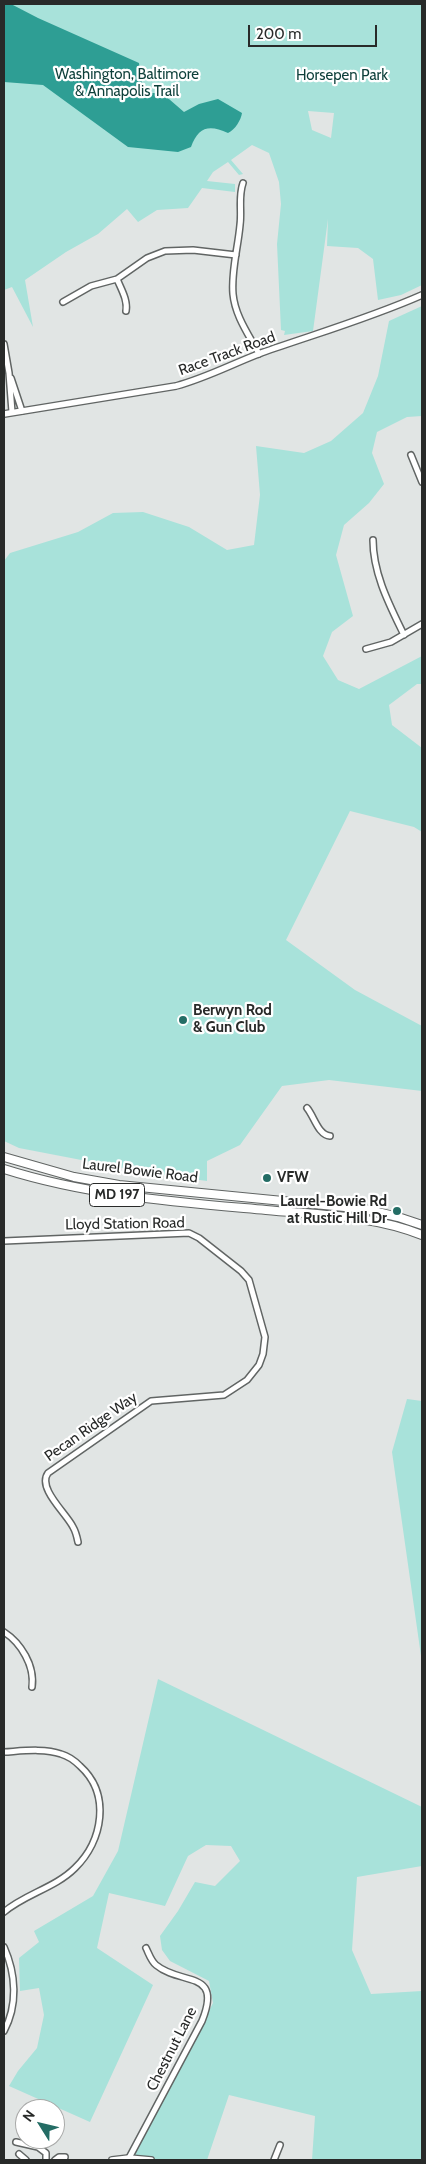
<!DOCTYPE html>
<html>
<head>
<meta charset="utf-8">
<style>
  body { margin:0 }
  #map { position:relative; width:426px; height:2164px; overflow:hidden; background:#e1e5e4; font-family:Cabin,sans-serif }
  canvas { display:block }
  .frame { position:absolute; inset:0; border:5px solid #282a29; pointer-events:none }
  .north { position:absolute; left:15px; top:2099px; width:50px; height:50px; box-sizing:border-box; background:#fff; border:1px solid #a9aaa9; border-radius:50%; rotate:306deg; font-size:14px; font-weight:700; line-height:20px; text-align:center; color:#282a29 }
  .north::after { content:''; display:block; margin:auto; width:18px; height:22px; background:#246d65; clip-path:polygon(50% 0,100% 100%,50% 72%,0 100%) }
  .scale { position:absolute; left:248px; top:25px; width:129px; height:22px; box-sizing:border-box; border:2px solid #282a29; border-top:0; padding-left:6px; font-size:15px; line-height:18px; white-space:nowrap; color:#282a29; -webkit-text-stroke:4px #fff; paint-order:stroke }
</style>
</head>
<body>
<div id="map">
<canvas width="426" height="2164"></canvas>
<div class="frame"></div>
<div class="north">N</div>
<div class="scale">200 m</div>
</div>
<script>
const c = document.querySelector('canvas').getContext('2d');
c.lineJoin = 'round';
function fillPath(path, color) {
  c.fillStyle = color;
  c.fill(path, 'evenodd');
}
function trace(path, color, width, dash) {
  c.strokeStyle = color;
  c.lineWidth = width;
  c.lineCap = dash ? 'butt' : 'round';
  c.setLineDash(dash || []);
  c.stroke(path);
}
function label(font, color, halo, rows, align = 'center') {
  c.font = font + ' Cabin,sans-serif';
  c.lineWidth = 4.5;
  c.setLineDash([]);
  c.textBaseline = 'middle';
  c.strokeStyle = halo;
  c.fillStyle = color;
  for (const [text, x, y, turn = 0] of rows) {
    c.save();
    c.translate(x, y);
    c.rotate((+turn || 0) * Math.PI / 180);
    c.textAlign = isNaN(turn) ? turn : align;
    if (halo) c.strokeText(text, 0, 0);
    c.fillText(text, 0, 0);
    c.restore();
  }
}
const green = new Path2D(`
  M 4,4 L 422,4 L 422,285 L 401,295 L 378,300 L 373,259 L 358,248 L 327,246 L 328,219 L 313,331 L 284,335 L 285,331 L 281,330 L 277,244 L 281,204 L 279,182 L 269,153 L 252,145 L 231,160 L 243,174 L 239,175 L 228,162 L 213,172 L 207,181 L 235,184 L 235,192 L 202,188 L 188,208 L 157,210 L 138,222 L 127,209 L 98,234 L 66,252 L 25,280 L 33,327 L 12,287 L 4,290 ZM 308,111 L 334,113 L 331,138 L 312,130 Z
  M 422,306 L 422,416 L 407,417 L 377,432 L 372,453 L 384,484 L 369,503 L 344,525 L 336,555 L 353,616 L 332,632 L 323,656 L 338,680 L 359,689 L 422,656 L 422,684 L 417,684 L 389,705 L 392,725 L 422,748 L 422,832 L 414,827 L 350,811 L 286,940 L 355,990 L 422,1026 L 422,1091 L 329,1080 L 282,1086 L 240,1145 L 207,1161 L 207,1181 L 149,1173 L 19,1148 L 4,1141 L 4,561 L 10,553 L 78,532 L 113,513 L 143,512 L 189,527 L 227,550 L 254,545 L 260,495 L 256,446 L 304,453 L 331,441 L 363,413 L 378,376 L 389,321 Z
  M 407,1399 L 422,1401 L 422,1663 L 392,1452 Z
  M 158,1679 L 422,1807 L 422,1866 L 357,1877 L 352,1950 L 371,1994 L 422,1991 L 422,2160 L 312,2160 L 315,2116 L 229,2095 L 207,2160 L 132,2160 L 213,2003 L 209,1981 L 170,1961 L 162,1950 L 160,1936 L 178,1911 L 195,1882 L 215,1886 L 240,1861 L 231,1846 L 206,1845 L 188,1856 L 165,1906 L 109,1893 L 97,1948 L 153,1985 L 90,2122 L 9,2086 L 18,2071 L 37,2048 L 44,2015 L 39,1988 L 20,1991 L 19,1958 L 39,1942 L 34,1931 L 93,1896 L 118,1851 Z`);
const water = new Path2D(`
  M 4,4 L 11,4 L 38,18 L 139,63 L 140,74 L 144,90 L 150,93 L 162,93 L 184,112 L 199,104 L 218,99 L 242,113 C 241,120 235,130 228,133 C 209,124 198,127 191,147 L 178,152 L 128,147 L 43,85 L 4,82 Z`);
const minor = new Path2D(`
  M 243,183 C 238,197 242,211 240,225 C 238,248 231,271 233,294 C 235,316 249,335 259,354
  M 117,279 C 121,289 128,300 126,311
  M 63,302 L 91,286 L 117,279 L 147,258 L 165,251 L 193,250 L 236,255
  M 4,344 L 9,373 L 12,412
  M 11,378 L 22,411
  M 411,455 L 422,482
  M 373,540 C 373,574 390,606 404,635
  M 366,649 L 391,642 L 422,624
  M 307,1108 C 314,1116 318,1135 330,1136
  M 4,1241 L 189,1233 L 199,1238 L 241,1271 L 249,1280 L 265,1337 L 263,1354 L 259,1365 L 247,1380 L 224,1395 L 151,1401 L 48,1473 C 37,1488 66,1513 73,1527 C 76,1532 77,1537 78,1542
  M 4,1632 C 21,1643 35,1666 32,1687
  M 4,1752 C 22,1751 44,1748 61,1754 C 68,1756 75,1761 80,1766 C 111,1794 103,1841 75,1868 C 55,1888 25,1894 4,1912
  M 4,1947 C 16,1974 18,2005 4,2031
  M 16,2142 L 38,2147 L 46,2153 L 46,2160
  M 19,2154 L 26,2160
  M 129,2158 L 202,2021 C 223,1969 181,1986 156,1965 C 151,1961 149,1954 146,1948
  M 55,2160 L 59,2157 L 65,2157
  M 274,2160 L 280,2145`);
const tertiary = new Path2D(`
  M 4,414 L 176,386 C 206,378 232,364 261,353 C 315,334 370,318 422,295
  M 112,2160 L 129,2158 L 151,2160`);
const primary = new Path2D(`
  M 4,1157 L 74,1177 L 119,1185 L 365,1209 L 398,1217 L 422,1225
  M 4,1169 C 89,1196 177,1202 266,1210 C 319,1215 372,1215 422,1235`);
const markers = [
  [183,1020,5,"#246d65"],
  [267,1178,5,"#246d65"],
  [397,1211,5,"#246d65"]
];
const shields = [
  [117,1195,55]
];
const shieldNames = [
  ["MD 197",117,1195]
];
const parkNames = [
  ["Washington, Baltimore",127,75],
  ["& Annapolis Trail",127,92],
  ["Horsepen Park",342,76]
];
const streetNames = [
  ["Race Track Road",227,354,-20],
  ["Laurel Bowie Road",140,1171,7],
  ["Lloyd Station Road",125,1224,-1],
  ["Pecan Ridge Way",91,1427,-35],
  ["Chestnut Lane",172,2049,-63]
];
const poiNames = [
  ["Berwyn Rod",193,1011],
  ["& Gun Club",193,1028],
  ["VFW",277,1178],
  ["Laurel-Bowie Rd",387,1202,"right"],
  ["at Rustic Hill Dr",387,1219,"right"]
];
fillPath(green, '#a8e2da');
fillPath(water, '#2e9e94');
trace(minor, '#616564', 8);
trace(tertiary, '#616564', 8);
trace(primary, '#616564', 10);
trace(minor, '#fff', 5);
trace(tertiary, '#fff', 5.5);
trace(primary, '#fff', 8);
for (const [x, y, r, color] of markers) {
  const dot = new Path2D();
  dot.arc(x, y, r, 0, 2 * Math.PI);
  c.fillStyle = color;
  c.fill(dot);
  trace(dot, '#fff', 2);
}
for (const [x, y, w] of shields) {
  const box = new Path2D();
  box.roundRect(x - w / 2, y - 11.5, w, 23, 4);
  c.fillStyle = '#fff';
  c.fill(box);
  trace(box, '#282a29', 1);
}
label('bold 14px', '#282a29', null, shieldNames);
label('15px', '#0d3f3a', '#fff', parkNames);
label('15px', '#282a29', '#fff', streetNames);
label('bold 15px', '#282a29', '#fff', poiNames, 'left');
</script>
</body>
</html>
